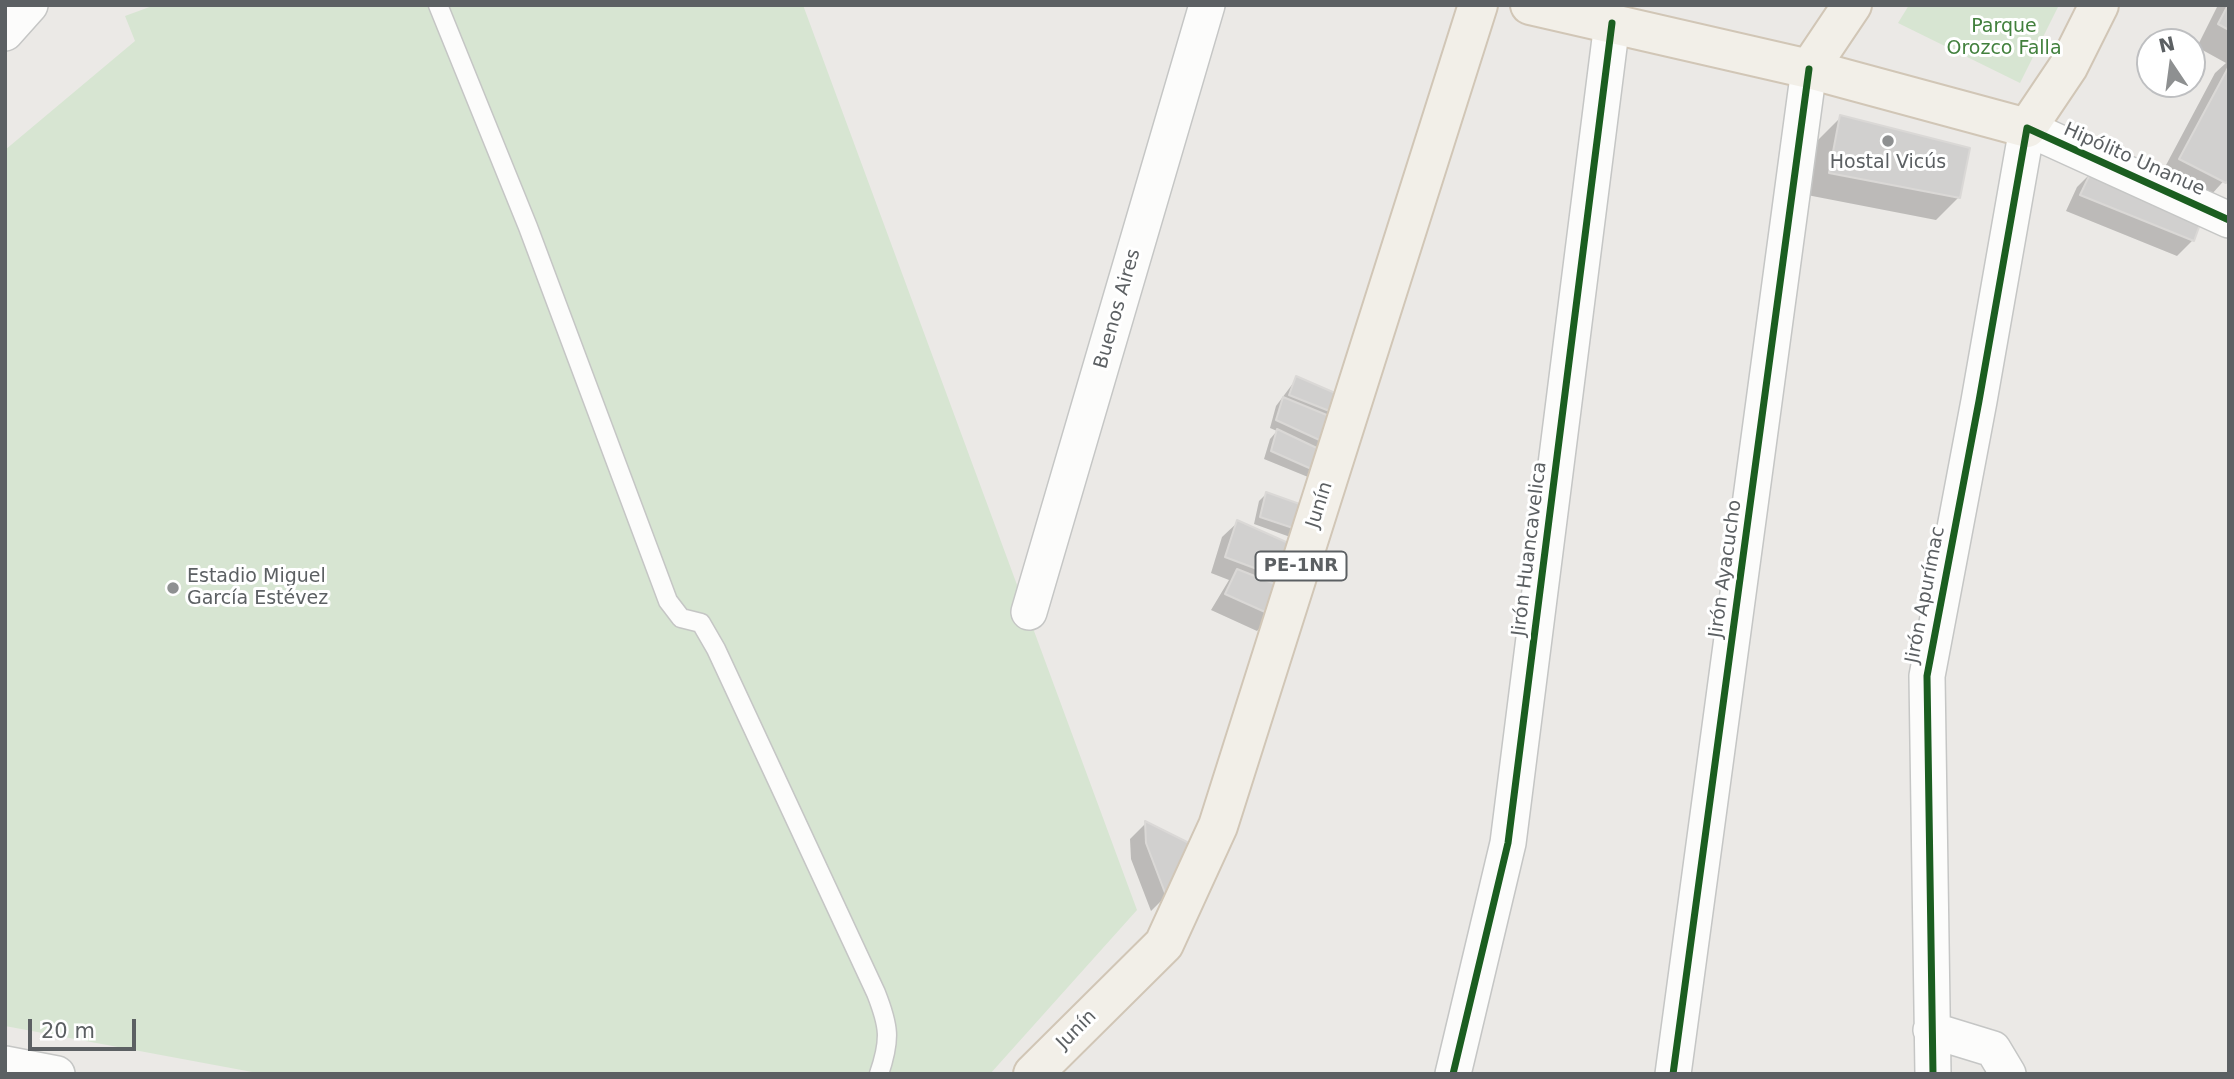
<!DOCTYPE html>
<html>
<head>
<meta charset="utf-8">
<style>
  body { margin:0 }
  #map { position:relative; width:2234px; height:1079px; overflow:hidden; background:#ebe9e6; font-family:"DejaVu Sans",sans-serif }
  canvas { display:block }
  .frame { position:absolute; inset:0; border:7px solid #5c6063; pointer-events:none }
  .north { position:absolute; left:2136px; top:28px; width:70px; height:70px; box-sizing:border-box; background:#fff; border:2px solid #bebfc1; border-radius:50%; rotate:347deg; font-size:19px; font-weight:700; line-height:28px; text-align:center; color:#5c6063 }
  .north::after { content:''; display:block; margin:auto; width:24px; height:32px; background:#8e9091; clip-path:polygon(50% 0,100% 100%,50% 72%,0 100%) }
  .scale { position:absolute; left:28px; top:1019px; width:108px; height:32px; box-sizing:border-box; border:4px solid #5c6063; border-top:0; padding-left:9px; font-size:21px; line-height:24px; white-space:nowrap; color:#5c6063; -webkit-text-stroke:5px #fff; paint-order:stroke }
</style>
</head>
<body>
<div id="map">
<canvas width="2234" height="1079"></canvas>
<div class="frame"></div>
<div class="north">N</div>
<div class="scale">20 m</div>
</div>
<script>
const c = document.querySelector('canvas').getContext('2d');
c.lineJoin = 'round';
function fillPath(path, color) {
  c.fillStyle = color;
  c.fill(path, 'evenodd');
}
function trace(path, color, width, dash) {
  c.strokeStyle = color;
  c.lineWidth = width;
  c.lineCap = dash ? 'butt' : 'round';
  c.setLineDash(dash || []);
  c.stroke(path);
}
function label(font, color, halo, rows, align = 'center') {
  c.font = font + ' "DejaVu Sans",sans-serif';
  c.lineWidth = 6;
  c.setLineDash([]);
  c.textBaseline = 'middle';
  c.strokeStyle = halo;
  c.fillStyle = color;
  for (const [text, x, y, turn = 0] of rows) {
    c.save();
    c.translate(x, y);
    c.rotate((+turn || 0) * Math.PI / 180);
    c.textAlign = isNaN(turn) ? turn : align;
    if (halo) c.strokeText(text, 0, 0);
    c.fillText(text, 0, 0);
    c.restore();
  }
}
const green = new Path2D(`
  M 155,5 L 803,5 L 1137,910 L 990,1074 L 263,1074 L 5,1026 L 5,150 L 135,41 L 125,16 Z
  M 1909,5 L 2059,5 L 2020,83 L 1898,23 Z`);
const shadow = new Path2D(`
  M 2218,5 L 2229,5 L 2229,175 L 2202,205 L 2157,182 L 2215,73 L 2226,63 L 2197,47 Z
  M 1841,117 L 1959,197 L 1936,220 L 1807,195 L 1818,140 Z
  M 2092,172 L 2193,240 L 2177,256 L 2066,211 L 2077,187 Z
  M 1297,378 L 1340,397 L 1315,470 L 1308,477 L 1264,459 L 1270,439 L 1277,431 L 1270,428 L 1276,406 Z
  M 1266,494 L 1306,508 L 1293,538 L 1254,524 L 1259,501 Z
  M 1238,522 L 1280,577 L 1272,585 L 1272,615 L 1257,631 L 1211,610 L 1229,580 L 1211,573 L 1222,537 Z
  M 1145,824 L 1194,848 L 1165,897 L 1151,911 L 1131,859 L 1130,839 Z`);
const building = new Path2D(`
  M 2228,5 L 2229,5 L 2229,30 L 2218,24 Z
  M 2229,66 L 2229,179 L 2226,183 L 2179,159 Z
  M 1840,115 L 1970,148 L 1960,198 L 1829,173 Z
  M 2092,170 L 2203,216 L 2194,241 L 2080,195 Z
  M 1296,376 L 1342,396 L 1337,414 L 1289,395 Z
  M 1283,397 L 1334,418 L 1326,443 L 1276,420 Z
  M 1277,429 L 1323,451 L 1316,471 L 1271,451 Z
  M 1266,492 L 1308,507 L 1302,531 L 1260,517 Z
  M 1237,520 L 1295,546 L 1281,578 L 1225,557 Z
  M 1237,569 L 1285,588 L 1274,616 L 1225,594 Z
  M 1145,821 L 1197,847 L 1167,898 L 1146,843 Z`);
const lane = new Path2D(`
  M 438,5 L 528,227 L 668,601 L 681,618 L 701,623 L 716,649 L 876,993 C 889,1026 891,1039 879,1074`);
const street = new Path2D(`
  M 5,33 L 30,5
  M 1029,612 L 1207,5
  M 1931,1030 L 1993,1049 L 2008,1074
  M 5,1064 L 57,1074
  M 1453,1074 L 1508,843 L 1612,23
  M 1673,1074 L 1809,69
  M 1933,1074 L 1927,676 L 1979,401 L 2027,128 L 2229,220`);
const primary = new Path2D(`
  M 1530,5 L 1809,69 L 2027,128 L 2068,67 L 2099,5
  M 1809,69 L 1852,5
  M 1033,1074 L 1164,944 L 1218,826 L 1478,5`);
const cycleway = new Path2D(`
  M 1453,1074 L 1508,843 L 1612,23
  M 1673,1074 L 1809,69
  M 1933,1074 L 1927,676 L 1979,401 L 2027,128 L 2229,220`);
const markers = [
  [1888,141,7,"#8e9091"],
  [173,588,7,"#8e9091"]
];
const shields = [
  [1301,566,91]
];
const shieldNames = [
  ["PE-1NR",1301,566]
];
const parkNames = [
  ["Parque",2004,27],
  ["Orozco Falla",2004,49]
];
const streetNames = [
  ["Hipólito Unanue",2134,160,24],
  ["Buenos Aires",1118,309,-74],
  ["Junín",1320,505,-72],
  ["Jirón Huancavelica",1530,549,-83],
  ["Jirón Ayacucho",1726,569,-82],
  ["Jirón Apurímac",1926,595,-79],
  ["Junín",1077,1030,-45]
];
const poiNames = [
  ["Hostal Vicús",1888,163],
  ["Estadio Miguel",187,577,"left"],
  ["García Estévez",187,599,"left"]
];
fillPath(green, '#d7e5d2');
fillPath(shadow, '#0003');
fillPath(building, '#d1d0cf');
trace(building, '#dad8d6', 2);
trace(lane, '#c5c6c5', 21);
trace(street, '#c5c6c5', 38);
trace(primary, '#d1c6b6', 42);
trace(lane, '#fcfcfb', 18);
trace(street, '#fcfcfb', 35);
trace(primary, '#f2efe8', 38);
trace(cycleway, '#1b5e20', 7);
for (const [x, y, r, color] of markers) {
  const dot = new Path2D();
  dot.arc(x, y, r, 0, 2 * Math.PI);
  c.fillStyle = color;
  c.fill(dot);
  trace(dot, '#fff', 2.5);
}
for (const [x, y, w] of shields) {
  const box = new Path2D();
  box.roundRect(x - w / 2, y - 14.5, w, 29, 5);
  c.fillStyle = '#fff';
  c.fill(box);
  trace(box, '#5c6063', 2);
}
label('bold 18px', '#5c6063', null, shieldNames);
label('19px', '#42803d', '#fff', parkNames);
label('19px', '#5c6063', '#fff', streetNames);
label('19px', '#5c6063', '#fff', poiNames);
</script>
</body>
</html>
